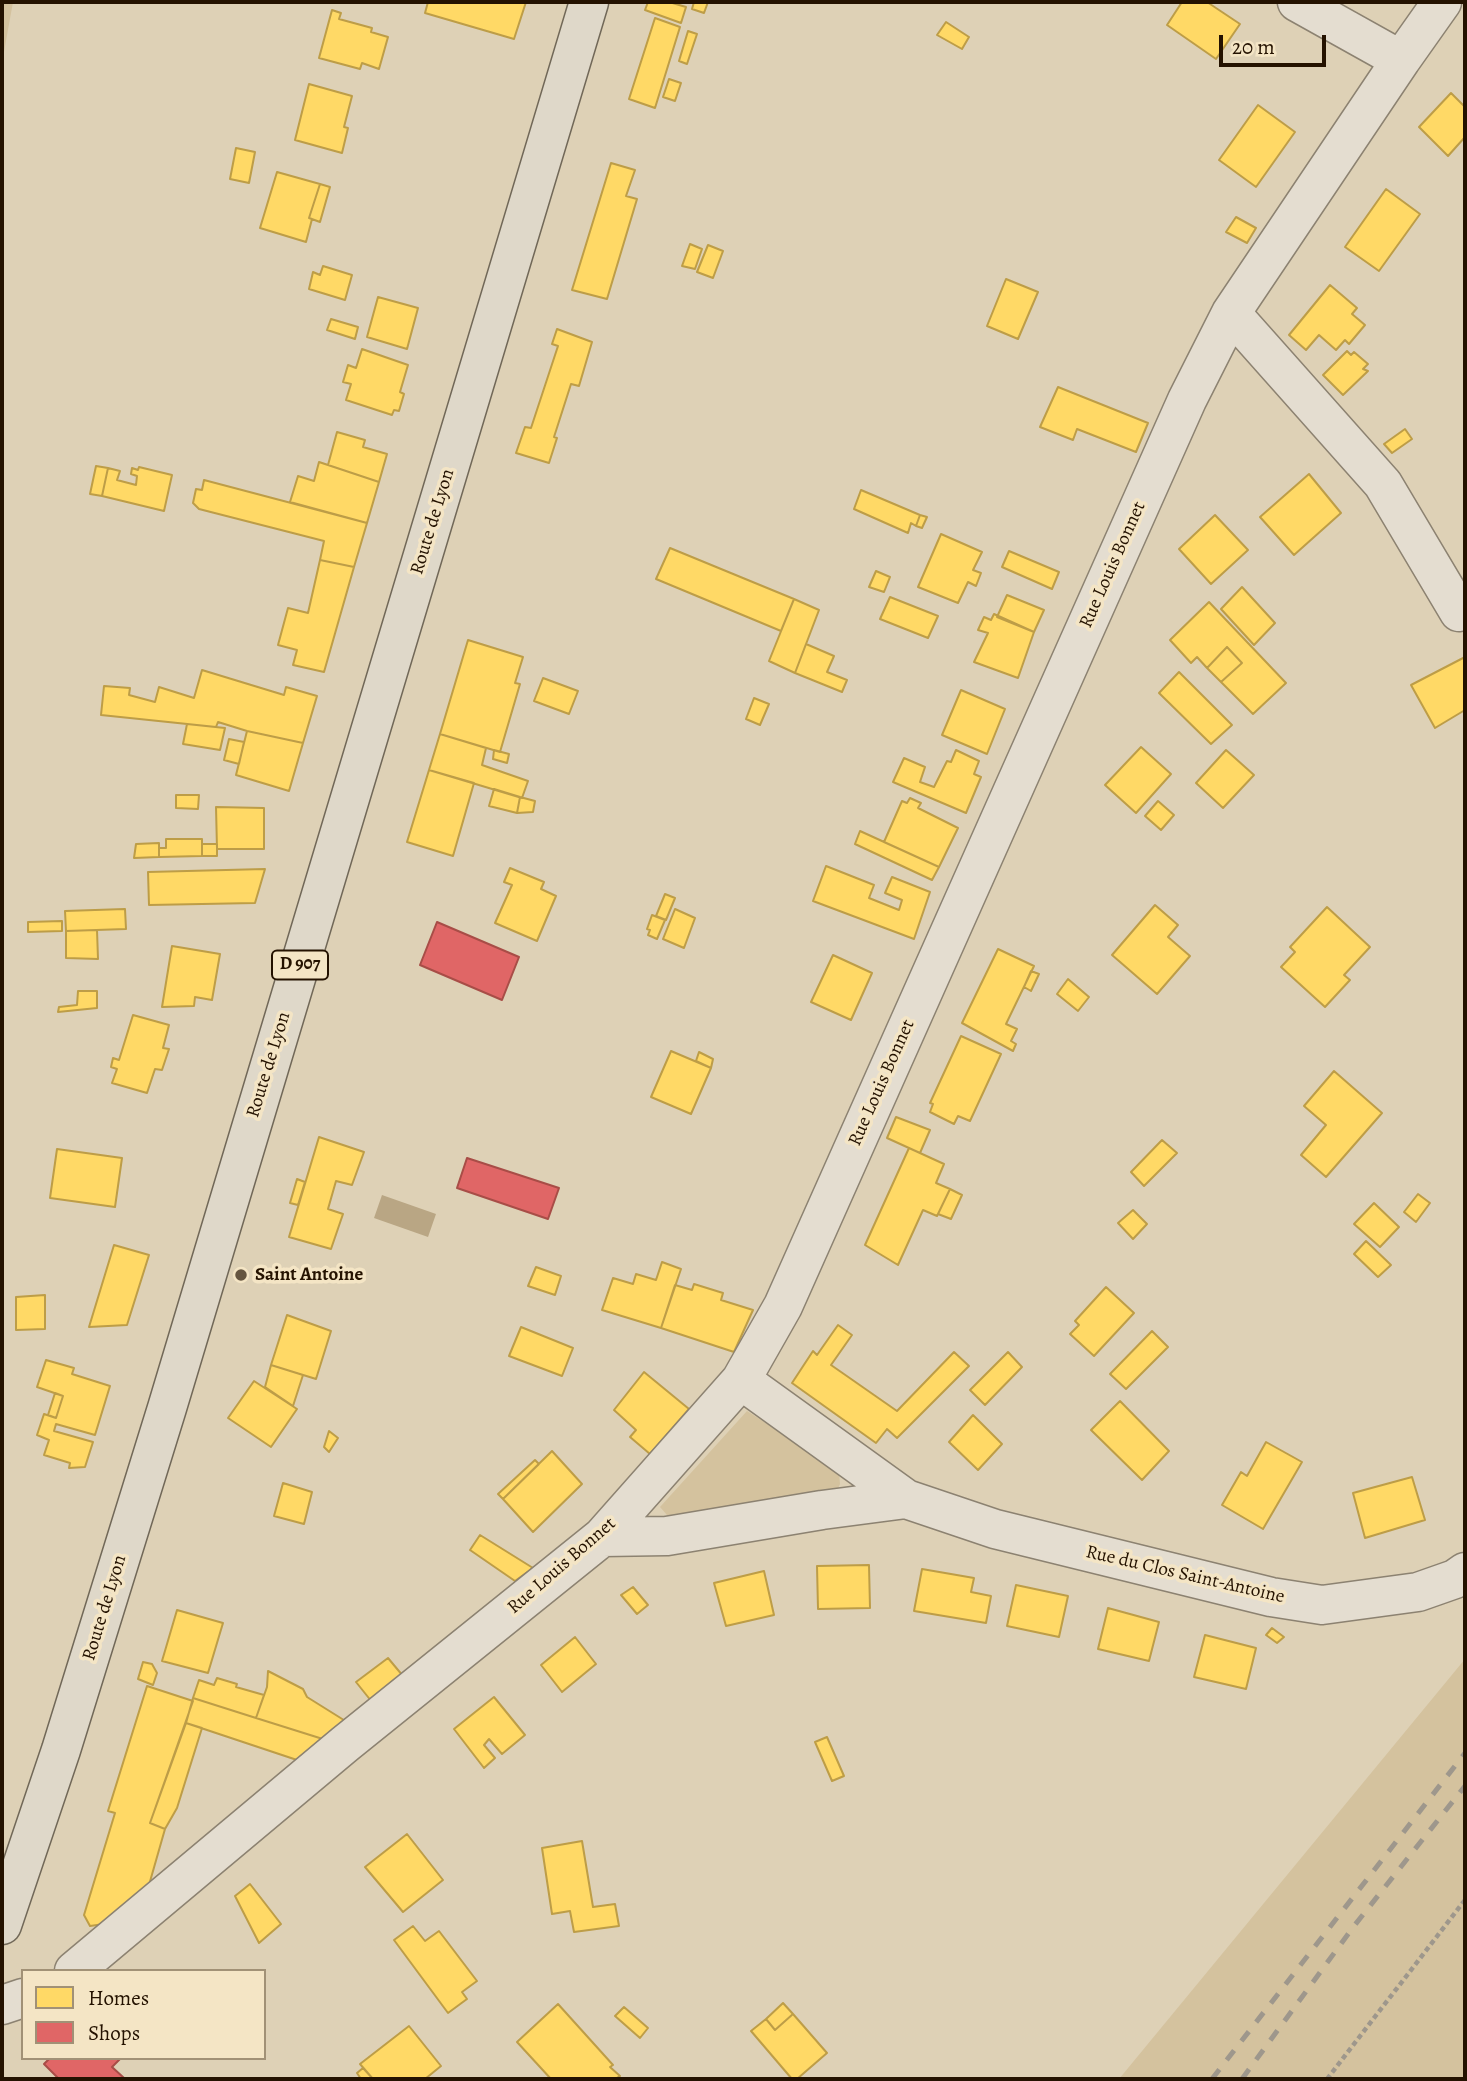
<!DOCTYPE html>
<html>
<head>
<meta charset="utf-8">
<style>
  body { margin:0 }
  #map { position:relative; width:1467px; height:2081px; overflow:hidden; background:#ded1b6; font-family:Alegreya,serif }
  canvas { display:block }
  .frame { position:absolute; inset:0; border:4px solid #241200; pointer-events:none }
  .legend { position:absolute; left:21px; top:1969px; width:245px; height:91px; box-sizing:border-box; background:#f4e5c5; border:2px solid #a19176; margin:0; padding:9px 12px; list-style:none; font-size:21px; color:#241200 }
  .legend li { display:flex; align-items:center; gap:14px; height:35px }
  .legend b { width:35px; border:2px solid #a19176 }
  .scale { position:absolute; left:1219px; top:35px; width:107px; height:32px; box-sizing:border-box; border:4px solid #241200; border-top:0; padding-left:9px; font-size:21px; line-height:24px; white-space:nowrap; color:#241200; -webkit-text-stroke:5px #f4e5c5; paint-order:stroke }
</style>
</head>
<body>
<div id="map">
<canvas width="1467" height="2081"></canvas>
<div class="frame"></div>
<ul class="legend">
<li><b style="height:19px;background:#ffd966"></b>Homes</li>
<li><b style="height:19px;background:#e06666"></b>Shops</li>
</ul>
<div class="scale">20 m</div>
</div>
<script>
const c = document.querySelector('canvas').getContext('2d');
c.lineJoin = 'round';
function fillPath(path, color) {
  c.fillStyle = color;
  c.fill(path, 'evenodd');
}
function trace(path, color, width, dash) {
  c.strokeStyle = color;
  c.lineWidth = width;
  c.lineCap = dash ? 'butt' : 'round';
  c.setLineDash(dash || []);
  c.stroke(path);
}
function label(font, color, halo, rows, align = 'center') {
  c.font = font + ' Alegreya,serif';
  c.lineWidth = 7;
  c.setLineDash([]);
  c.textBaseline = 'middle';
  c.strokeStyle = halo;
  c.fillStyle = color;
  for (const [text, x, y, turn = 0] of rows) {
    c.save();
    c.translate(x, y);
    c.rotate((+turn || 0) * Math.PI / 180);
    c.textAlign = isNaN(turn) ? turn : align;
    if (halo) c.strokeText(text, 0, 0);
    c.fillText(text, 0, 0);
    c.restore();
  }
}
const green = new Path2D(`
  M 2,2 L 13,2 L 2,63 Z
  M 747,1411 L 821,1458 L 839,1473 L 840,1484 L 836,1493 L 684,1519 L 667,1515 L 660,1507 Z
  M 1465,1659 L 1465,2079 L 1119,2079 Z`);
const water = new Path2D(`
  M 382,1195 L 436,1214 L 428,1237 L 374,1218 Z`);
const homes = new Path2D(`
  M 428,2 L 526,2 L 514,39 L 425,13 Z
  M 648,2 L 669,2 L 686,7 L 681,23 L 645,10 Z
  M 694,2 L 708,2 L 704,13 L 692,9 Z
  M 1182,2 L 1207,2 L 1240,24 L 1216,59 L 1167,25 Z
  M 332,10 L 341,13 L 339,19 L 372,28 L 371,32 L 388,37 L 379,69 L 362,63 L 360,69 L 319,58 Z
  M 655,18 L 680,27 L 655,108 L 629,99 Z
  M 946,22 L 969,37 L 962,49 L 937,35 Z
  M 688,31 L 697,34 L 687,64 L 679,61 Z
  M 669,79 L 681,83 L 675,101 L 663,97 Z
  M 309,84 L 352,96 L 344,127 L 348,128 L 342,153 L 295,140 Z
  M 1451,93 L 1465,107 L 1465,137 L 1448,156 L 1419,127 Z
  M 1258,105 L 1295,132 L 1256,187 L 1219,160 Z
  M 236,148 L 255,152 L 249,183 L 230,179 Z
  M 611,163 L 635,170 L 626,196 L 637,199 L 607,299 L 572,290 Z
  M 277,172 L 320,184 L 309,218 L 312,219 L 306,242 L 260,228 Z
  M 320,184 L 330,187 L 320,222 L 309,218 Z
  M 1386,189 L 1420,214 L 1379,271 L 1345,247 Z
  M 1236,217 L 1256,228 L 1247,243 L 1226,232 Z
  M 690,244 L 702,249 L 695,269 L 682,266 Z
  M 708,245 L 723,251 L 713,278 L 697,272 Z
  M 323,266 L 352,275 L 345,300 L 309,289 L 313,272 L 320,275 Z
  M 1006,279 L 1038,292 L 1018,339 L 987,326 Z
  M 1330,285 L 1357,308 L 1352,314 L 1365,325 L 1349,344 L 1345,340 L 1336,350 L 1319,335 L 1306,350 L 1289,335 Z
  M 378,297 L 418,308 L 407,349 L 367,337 Z
  M 331,319 L 358,327 L 355,339 L 327,330 Z
  M 557,329 L 592,342 L 579,386 L 571,384 L 554,437 L 557,438 L 549,463 L 516,453 L 525,427 L 531,428 L 558,346 L 552,344 Z
  M 362,349 L 408,365 L 400,392 L 404,394 L 399,411 L 394,410 L 392,415 L 346,400 L 351,384 L 343,382 L 348,365 L 356,368 Z
  M 1347,351 L 1351,355 L 1354,352 L 1368,364 L 1363,369 L 1368,371 L 1343,395 L 1323,375 Z
  M 1058,387 L 1148,423 L 1136,452 L 1077,429 L 1073,440 L 1040,427 Z
  M 1405,429 L 1412,439 L 1392,453 L 1384,444 Z
  M 337,432 L 365,440 L 363,447 L 387,454 L 379,482 L 328,465 Z
  M 319,462 L 379,482 L 367,523 L 290,502 L 298,476 L 314,481 Z
  M 96,466 L 108,468 L 102,496 L 90,494 Z
  M 139,467 L 172,475 L 164,511 L 102,496 L 108,468 L 120,471 L 117,480 L 136,485 L 137,476 L 131,474 L 132,468 L 138,470 Z
  M 1309,474 L 1341,513 L 1294,555 L 1260,517 Z
  M 204,480 L 367,523 L 354,567 L 320,560 L 324,541 L 199,509 L 193,503 L 196,489 L 202,490 Z
  M 861,490 L 920,515 L 916,526 L 911,523 L 908,533 L 854,509 Z
  M 920,515 L 927,517 L 922,528 L 916,526 Z
  M 1215,515 L 1248,550 L 1211,584 L 1179,549 Z
  M 941,534 L 982,552 L 973,570 L 981,573 L 976,586 L 968,582 L 958,603 L 918,587 Z
  M 670,548 L 794,599 L 781,631 L 656,579 Z
  M 1009,551 L 1059,572 L 1052,589 L 1002,567 Z
  M 320,560 L 354,567 L 324,672 L 293,665 L 297,650 L 278,645 L 288,608 L 308,613 Z
  M 876,571 L 890,577 L 884,592 L 869,587 Z
  M 1242,587 L 1275,623 L 1254,645 L 1221,609 Z
  M 1007,595 L 1044,610 L 1034,632 L 997,617 Z
  M 890,597 L 938,616 L 928,638 L 880,619 Z
  M 794,599 L 819,610 L 795,673 L 769,661 Z
  M 1209,602 L 1286,683 L 1253,714 L 1221,682 L 1242,663 L 1227,647 L 1207,668 L 1197,657 L 1191,663 L 1170,640 Z
  M 994,614 L 1034,632 L 1018,678 L 974,662 L 988,633 L 978,630 L 984,617 L 991,620 Z
  M 468,640 L 523,657 L 515,683 L 520,684 L 500,752 L 440,734 Z
  M 806,644 L 834,656 L 827,672 L 847,680 L 842,692 L 795,673 Z
  M 1227,647 L 1242,663 L 1221,682 L 1207,668 Z
  M 1465,657 L 1465,710 L 1435,728 L 1411,685 Z
  M 202,670 L 284,695 L 286,687 L 317,696 L 303,743 L 247,731 L 218,722 L 216,727 L 101,715 L 104,686 L 130,688 L 129,695 L 155,702 L 159,687 L 194,698 Z
  M 1179,672 L 1232,725 L 1211,744 L 1159,693 Z
  M 543,678 L 578,691 L 569,714 L 534,701 Z
  M 961,690 L 1005,709 L 987,754 L 942,735 Z
  M 754,698 L 769,704 L 760,725 L 746,719 Z
  M 187,724 L 225,728 L 220,750 L 183,744 Z
  M 247,731 L 303,743 L 289,791 L 236,775 Z
  M 440,734 L 486,748 L 482,765 L 528,781 L 522,798 L 429,770 Z
  M 229,739 L 244,742 L 239,764 L 224,760 Z
  M 1141,747 L 1171,774 L 1136,813 L 1105,785 Z
  M 494,750 L 509,754 L 507,763 L 493,759 Z
  M 956,750 L 979,761 L 974,774 L 981,777 L 966,813 L 893,782 L 904,758 L 925,767 L 920,782 L 934,787 L 947,761 L 951,762 Z
  M 1226,750 L 1254,775 L 1223,808 L 1196,783 Z
  M 429,770 L 474,783 L 453,856 L 407,842 Z
  M 494,789 L 520,797 L 517,813 L 489,806 Z
  M 176,795 L 199,795 L 198,809 L 176,808 Z
  M 520,797 L 535,801 L 533,812 L 517,813 Z
  M 910,798 L 921,803 L 918,808 L 958,828 L 939,867 L 884,842 L 902,801 L 907,803 Z
  M 1158,801 L 1174,815 L 1161,830 L 1145,816 Z
  M 216,807 L 264,808 L 264,849 L 217,849 Z
  M 860,831 L 939,867 L 932,880 L 855,844 Z
  M 166,839 L 202,839 L 202,856 L 159,857 L 159,848 L 166,848 Z
  M 159,843 L 159,857 L 134,858 L 136,844 Z
  M 202,844 L 217,844 L 217,856 L 202,856 Z
  M 826,866 L 874,885 L 869,898 L 899,910 L 902,900 L 885,893 L 892,877 L 930,892 L 914,939 L 813,901 Z
  M 510,868 L 544,882 L 541,889 L 556,896 L 537,941 L 495,923 L 512,885 L 504,882 Z
  M 265,869 L 255,903 L 149,905 L 148,872 Z
  M 665,894 L 675,898 L 666,920 L 656,916 Z
  M 1155,905 L 1178,925 L 1168,937 L 1190,956 L 1157,994 L 1112,955 Z
  M 1327,907 L 1370,947 L 1344,975 L 1350,980 L 1325,1007 L 1281,967 L 1295,952 L 1290,947 Z
  M 125,909 L 126,929 L 66,931 L 65,911 Z
  M 675,909 L 695,918 L 684,948 L 663,939 Z
  M 652,915 L 665,920 L 657,939 L 648,935 L 650,930 L 647,929 Z
  M 62,921 L 62,931 L 28,932 L 28,922 Z
  M 97,930 L 98,959 L 66,958 L 66,931 Z
  M 172,946 L 220,954 L 212,1000 L 195,997 L 194,1006 L 162,1007 Z
  M 998,949 L 1034,966 L 1006,1024 L 1017,1029 L 1011,1041 L 1016,1044 L 1013,1051 L 962,1023 Z
  M 833,955 L 872,973 L 851,1020 L 811,1002 Z
  M 1031,971 L 1039,974 L 1031,991 L 1024,987 Z
  M 1068,979 L 1089,997 L 1078,1011 L 1057,994 Z
  M 78,991 L 97,991 L 97,1008 L 58,1012 L 59,1007 L 77,1005 Z
  M 133,1015 L 169,1025 L 163,1048 L 169,1049 L 162,1070 L 155,1069 L 147,1093 L 112,1083 L 117,1069 L 111,1067 L 113,1058 L 119,1060 Z
  M 961,1036 L 1001,1054 L 970,1121 L 958,1116 L 954,1124 L 930,1112 L 933,1104 L 930,1103 Z
  M 671,1051 L 711,1068 L 691,1114 L 651,1097 Z
  M 699,1052 L 713,1059 L 711,1068 L 696,1061 Z
  M 1334,1071 L 1382,1113 L 1326,1177 L 1301,1155 L 1326,1125 L 1304,1106 Z
  M 896,1117 L 930,1130 L 920,1153 L 887,1138 Z
  M 319,1137 L 364,1152 L 352,1185 L 336,1181 L 328,1209 L 343,1214 L 331,1249 L 289,1237 Z
  M 1162,1140 L 1177,1153 L 1144,1186 L 1131,1172 Z
  M 909,1148 L 944,1164 L 936,1183 L 950,1189 L 937,1216 L 923,1210 L 898,1265 L 865,1245 Z
  M 57,1149 L 122,1158 L 115,1207 L 50,1198 Z
  M 297,1179 L 305,1182 L 298,1205 L 290,1203 Z
  M 950,1189 L 962,1195 L 951,1219 L 938,1214 Z
  M 1418,1194 L 1430,1203 L 1416,1222 L 1404,1212 Z
  M 1374,1203 L 1399,1227 L 1380,1247 L 1354,1224 Z
  M 1133,1210 L 1147,1224 L 1133,1239 L 1118,1223 Z
  M 1366,1241 L 1391,1265 L 1378,1277 L 1354,1254 Z
  M 114,1245 L 149,1255 L 127,1325 L 89,1327 Z
  M 662,1262 L 681,1269 L 661,1328 L 602,1310 L 613,1278 L 633,1284 L 636,1274 L 656,1280 Z
  M 536,1267 L 561,1276 L 555,1295 L 528,1286 Z
  M 694,1284 L 723,1293 L 721,1300 L 753,1310 L 734,1352 L 661,1328 L 675,1285 L 692,1290 Z
  M 1106,1287 L 1134,1313 L 1094,1356 L 1070,1334 L 1079,1325 L 1075,1321 Z
  M 45,1295 L 45,1329 L 16,1330 L 16,1297 Z
  M 287,1315 L 331,1331 L 316,1379 L 271,1365 Z
  M 838,1325 L 852,1335 L 831,1365 L 897,1411 L 954,1352 L 969,1366 L 897,1438 L 887,1429 L 876,1443 L 792,1383 L 813,1351 L 817,1355 Z
  M 521,1327 L 573,1348 L 562,1376 L 509,1356 Z
  M 1152,1331 L 1168,1347 L 1126,1389 L 1110,1374 Z
  M 1008,1352 L 1022,1367 L 985,1405 L 970,1390 Z
  M 46,1360 L 74,1368 L 72,1374 L 110,1386 L 95,1435 L 56,1424 L 54,1431 L 93,1442 L 85,1467 L 69,1468 L 70,1463 L 44,1455 L 49,1440 L 37,1435 L 44,1414 L 56,1418 L 63,1396 L 37,1387 Z
  M 271,1365 L 303,1375 L 293,1406 L 265,1387 Z
  M 644,1372 L 689,1409 L 650,1454 L 630,1437 L 636,1430 L 614,1410 Z
  M 254,1381 L 297,1409 L 271,1447 L 228,1418 Z
  M 55,1393 L 63,1396 L 56,1418 L 48,1415 Z
  M 1120,1401 L 1169,1451 L 1142,1480 L 1091,1430 Z
  M 973,1415 L 1002,1444 L 978,1470 L 949,1442 Z
  M 329,1431 L 338,1438 L 329,1452 L 324,1447 Z
  M 1266,1442 L 1302,1462 L 1263,1529 L 1222,1505 L 1241,1472 L 1247,1476 Z
  M 552,1451 L 582,1484 L 533,1532 L 503,1499 Z
  M 535,1460 L 539,1464 L 503,1499 L 498,1494 Z
  M 1412,1477 L 1425,1520 L 1365,1538 L 1353,1493 Z
  M 283,1483 L 312,1492 L 304,1524 L 274,1516 Z
  M 480,1535 L 533,1568 L 515,1581 L 470,1550 Z
  M 869,1565 L 870,1608 L 818,1609 L 817,1566 Z
  M 922,1569 L 974,1578 L 971,1592 L 991,1596 L 986,1623 L 914,1611 Z
  M 764,1571 L 774,1615 L 726,1626 L 714,1583 Z
  M 1016,1585 L 1068,1596 L 1059,1637 L 1007,1626 Z
  M 633,1587 L 648,1605 L 637,1614 L 621,1595 Z
  M 1108,1608 L 1159,1622 L 1149,1661 L 1098,1649 Z
  M 177,1610 L 223,1623 L 208,1673 L 162,1661 Z
  M 1272,1628 L 1284,1637 L 1277,1643 L 1266,1635 Z
  M 1205,1635 L 1256,1648 L 1246,1689 L 1194,1677 Z
  M 575,1637 L 596,1664 L 562,1692 L 541,1665 Z
  M 388,1658 L 403,1676 L 372,1702 L 356,1682 Z
  M 143,1662 L 152,1664 L 157,1673 L 153,1685 L 138,1679 Z
  M 268,1671 L 303,1689 L 307,1697 L 347,1722 L 326,1740 L 256,1718 L 267,1687 Z
  M 217,1678 L 237,1684 L 236,1687 L 264,1695 L 256,1718 L 193,1698 L 199,1680 L 214,1685 Z
  M 147,1686 L 193,1701 L 150,1823 L 165,1829 L 149,1885 L 104,1924 L 90,1926 L 84,1915 L 115,1813 L 108,1811 Z
  M 494,1697 L 525,1735 L 502,1754 L 489,1739 L 484,1745 L 495,1758 L 484,1768 L 454,1729 Z
  M 193,1698 L 256,1718 L 326,1740 L 300,1761 L 186,1723 Z
  M 186,1723 L 202,1728 L 177,1808 L 165,1829 L 150,1823 Z
  M 827,1737 L 844,1776 L 832,1781 L 815,1742 Z
  M 407,1834 L 443,1880 L 403,1912 L 365,1867 Z
  M 582,1841 L 593,1907 L 615,1904 L 619,1926 L 574,1932 L 570,1911 L 552,1914 L 542,1848 Z
  M 250,1884 L 281,1924 L 259,1943 L 235,1896 Z
  M 413,1926 L 425,1941 L 439,1931 L 477,1981 L 462,1992 L 467,1999 L 448,2013 L 394,1940 Z
  M 783,2003 L 793,2014 L 775,2030 L 766,2019 Z
  M 558,2004 L 613,2065 L 610,2067 L 620,2076 L 615,2079 L 551,2079 L 517,2042 Z
  M 624,2007 L 648,2028 L 640,2038 L 615,2016 Z
  M 793,2014 L 827,2053 L 797,2079 L 792,2079 L 751,2031 L 766,2019 L 775,2030 Z
  M 409,2026 L 441,2066 L 425,2079 L 373,2079 L 360,2064 Z
  M 363,2068 L 373,2079 L 361,2079 L 357,2073 Z`);
const shops = new Path2D(`
  M 437,922 L 519,957 L 502,1000 L 420,965 Z
  M 467,1158 L 559,1188 L 548,1219 L 457,1188 Z
  M 50,2058 L 121,2058 L 112,2067 L 124,2078 L 59,2079 L 44,2064 Z`);
const path = new Path2D(`
  M 1327,2079 L 1465,1900`);
const minor = new Path2D(`
  M 1297,2 L 1401,60
  M 1231,313 L 1383,484 L 1459,612
  M 741,1380 L 906,1499 L 995,1529 L 1271,1597 L 1322,1605 L 1418,1592 L 1455,1579 L 1465,1572
  M 602,1537 L 667,1536 L 822,1510 L 906,1499
  M 74,1971 L 345,1744 L 602,1537 L 741,1380 L 783,1306 L 1187,400 L 1231,313 L 1401,60 L 1442,2
  M 2,2005 L 23,1998`);
const major = new Path2D(`
  M 2,1925 L 61,1750 L 167,1408 L 589,2`);
const rail = new Path2D(`
  M 1212,2079 L 1465,1753
  M 1242,2079 L 1354,1926 L 1465,1786`);
const markers = [
  [241,1275,7,"#655540"]
];
const shields = [
  [300,965,56]
];
const shieldNames = [
  ["D 907",300,965]
];
const streetNames = [
  ["Route de Lyon",433,522,-73],
  ["Rue Louis Bonnet",1113,565,-66],
  ["Route de Lyon",269,1065,-73],
  ["Rue Louis Bonnet",882,1083,-66],
  ["Rue Louis Bonnet",562,1566,-41],
  ["Rue du Clos Saint-Antoine",1185,1575,13],
  ["Route de Lyon",105,1608,-73]
];
const poiNames = [
  ["Saint Antoine",255,1275]
];
fillPath(green, '#d4c29e');
fillPath(water, '#b9a684');
fillPath(homes, '#ffd966');
trace(homes, '#bd9d47', 2);
fillPath(shops, '#e06666');
trace(shops, '#a84d47', 2);
trace(minor, '#8c8271', 41);
trace(major, '#716858', 41);
trace(path, '#9e978c', 4.5, [5, 3.5]);
trace(minor, '#e4ddd0', 38);
trace(major, '#dfd8c9', 38);
trace(rail, '#9e978c', 5, [12, 12]);
for (const [x, y, r, color] of markers) {
  const dot = new Path2D();
  dot.arc(x, y, r, 0, 2 * Math.PI);
  c.fillStyle = color;
  c.fill(dot);
  trace(dot, '#f4e5c5', 2.5);
}
for (const [x, y, w] of shields) {
  const box = new Path2D();
  box.roundRect(x - w / 2, y - 14.5, w, 29, 5);
  c.fillStyle = '#f4e5c5';
  c.fill(box);
  trace(box, '#241200', 2);
}
label('bold 18px', '#241200', null, shieldNames);
label('19px', '#241200', '#f4e5c5', streetNames);
label('bold 19px', '#241200', '#f4e5c5', poiNames, 'left');
</script>
</body>
</html>
